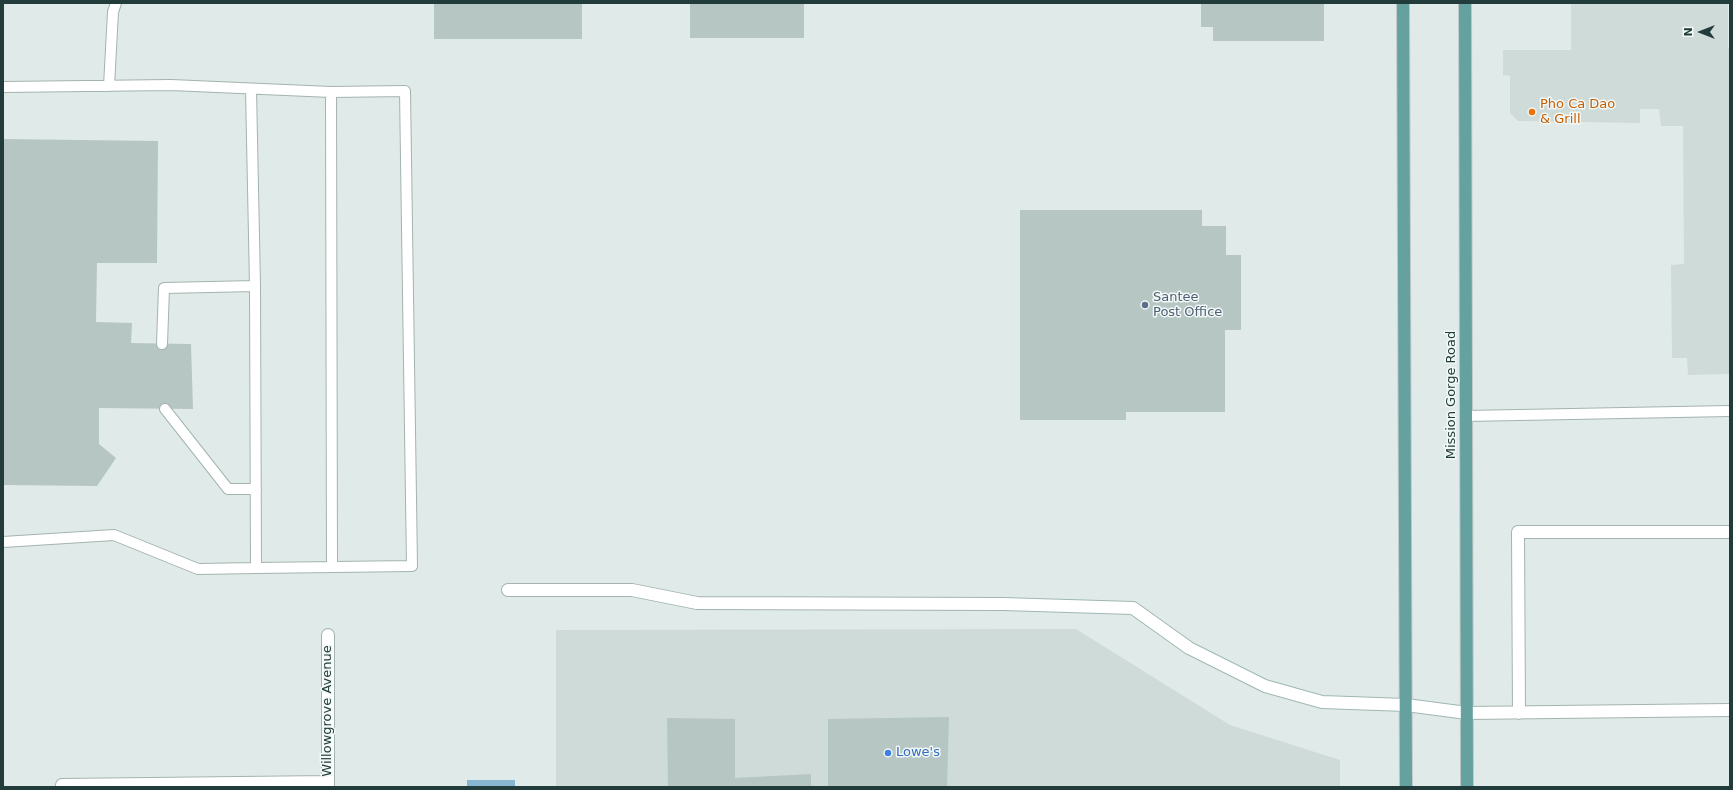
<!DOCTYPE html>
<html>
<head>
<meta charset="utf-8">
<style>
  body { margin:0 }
  #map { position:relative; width:1733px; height:790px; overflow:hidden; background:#e0ebe9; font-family:"DejaVu Sans",sans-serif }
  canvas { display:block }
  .frame { position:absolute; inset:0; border:4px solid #213c3b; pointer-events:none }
  .north { position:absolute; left:1681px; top:12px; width:40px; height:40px; -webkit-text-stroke:3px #f1f8f6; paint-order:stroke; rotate:270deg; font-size:11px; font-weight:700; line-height:16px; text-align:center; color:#213c3b }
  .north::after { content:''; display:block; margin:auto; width:14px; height:18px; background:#213c3b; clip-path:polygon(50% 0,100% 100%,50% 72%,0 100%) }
</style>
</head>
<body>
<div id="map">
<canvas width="1733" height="790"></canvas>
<div class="frame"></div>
<div class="north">N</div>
</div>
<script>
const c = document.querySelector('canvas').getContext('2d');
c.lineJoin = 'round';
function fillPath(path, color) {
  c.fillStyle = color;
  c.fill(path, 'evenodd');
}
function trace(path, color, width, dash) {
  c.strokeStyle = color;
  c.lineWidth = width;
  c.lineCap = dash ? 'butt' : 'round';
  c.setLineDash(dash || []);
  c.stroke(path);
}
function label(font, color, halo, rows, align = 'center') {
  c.font = font + ' "DejaVu Sans",sans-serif';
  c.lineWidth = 3;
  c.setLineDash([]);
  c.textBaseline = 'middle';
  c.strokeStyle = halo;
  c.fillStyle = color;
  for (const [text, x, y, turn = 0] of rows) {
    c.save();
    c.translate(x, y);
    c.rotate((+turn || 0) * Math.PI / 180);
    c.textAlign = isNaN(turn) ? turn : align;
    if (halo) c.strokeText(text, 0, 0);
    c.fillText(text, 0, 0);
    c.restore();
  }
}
const built = new Path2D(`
  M 1571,3 L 1728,3 L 1728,48 L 1730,49 L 1730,374 L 1688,375 L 1687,358 L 1672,358 L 1671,265 L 1684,264 L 1683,126 L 1661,126 L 1659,109 L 1640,109 L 1640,123 L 1518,121 L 1510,113 L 1510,76 L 1503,75 L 1503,50 L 1571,50 Z
  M 1076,629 L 1230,725 L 1340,760 L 1340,787 L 556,787 L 556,630 Z`);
const water = new Path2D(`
  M 467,780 L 515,780 L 515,787 L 467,787 Z`);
const building = new Path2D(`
  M 434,3 L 582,3 L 582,39 L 434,39 Z
  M 690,3 L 804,3 L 804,38 L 690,38 Z
  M 1201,3 L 1324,3 L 1324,41 L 1213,41 L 1213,27 L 1201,27 Z
  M 3,139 L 158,141 L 157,263 L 97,263 L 96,322 L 132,323 L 131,343 L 191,344 L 193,409 L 99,408 L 99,444 L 116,458 L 97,486 L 3,485 Z
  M 1020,210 L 1202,210 L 1202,226 L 1226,226 L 1226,255 L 1241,255 L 1241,330 L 1225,330 L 1225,412 L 1126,412 L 1126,420 L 1020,420 Z
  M 949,717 L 947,787 L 828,787 L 828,719 Z
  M 667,718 L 735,719 L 735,778 L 811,774 L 811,787 L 668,787 Z`);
const lane = new Path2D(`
  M 109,86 L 113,12 L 116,3
  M 3,87 L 171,85 L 331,92 L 405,91 L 412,566 L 256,568
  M 331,92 L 332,567
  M 162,344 L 164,288 L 255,286
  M 165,409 L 228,489 L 256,489
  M 1466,416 L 1730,411
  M 3,542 L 114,535 L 198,569 L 256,568 L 255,286 L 251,89`);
const street = new Path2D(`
  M 508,590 L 632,590 L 697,603 L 1003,604
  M 328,635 L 328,787
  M 1467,713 L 1730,710
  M 1519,713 L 1518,532 L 1730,532
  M 62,785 L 328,782`);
const secondary = new Path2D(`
  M 1003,604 L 1133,608 L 1189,648 L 1265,686 L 1322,702 L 1406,705 L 1467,713`);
const primary = new Path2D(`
  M 1403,3 L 1406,787
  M 1465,3 L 1467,787`);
const markers = [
  [1532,112,4,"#e8710a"],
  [1145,305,4,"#5c6f8a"],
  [888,753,4,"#3f7fe0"]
];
const foodNames = [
  ["Pho Ca Dao",1540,105],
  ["& Grill",1540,120]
];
const serviceNames = [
  ["Santee",1153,298],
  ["Post Office",1153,313]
];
const streetNames = [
  ["Mission Gorge Road",1452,395,-90],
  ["Willowgrove Avenue",328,711,-90]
];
const shopNames = [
  ["Lowe's",896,753]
];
fillPath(built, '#cfdbd8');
fillPath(water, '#88b6d1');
fillPath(building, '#b6c6c3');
trace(lane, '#a3b3b1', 12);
trace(street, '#a3b3b1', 14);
trace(secondary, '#9fb7b4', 14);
trace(primary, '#c1c8c8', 14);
trace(lane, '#fff', 10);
trace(street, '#fff', 12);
trace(secondary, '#fff', 12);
trace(primary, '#65a19f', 12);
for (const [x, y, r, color] of markers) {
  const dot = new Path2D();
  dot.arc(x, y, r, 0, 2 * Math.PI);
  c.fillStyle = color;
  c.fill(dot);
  trace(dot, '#f1f8f6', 1.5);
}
label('13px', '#c56008', '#f1f8f6', foodNames, 'left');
label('13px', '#4e5e75', '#f1f8f6', serviceNames, 'left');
label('13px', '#213c3b', '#f1f8f6', streetNames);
label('13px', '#366cbe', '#f1f8f6', shopNames, 'left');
</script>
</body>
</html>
